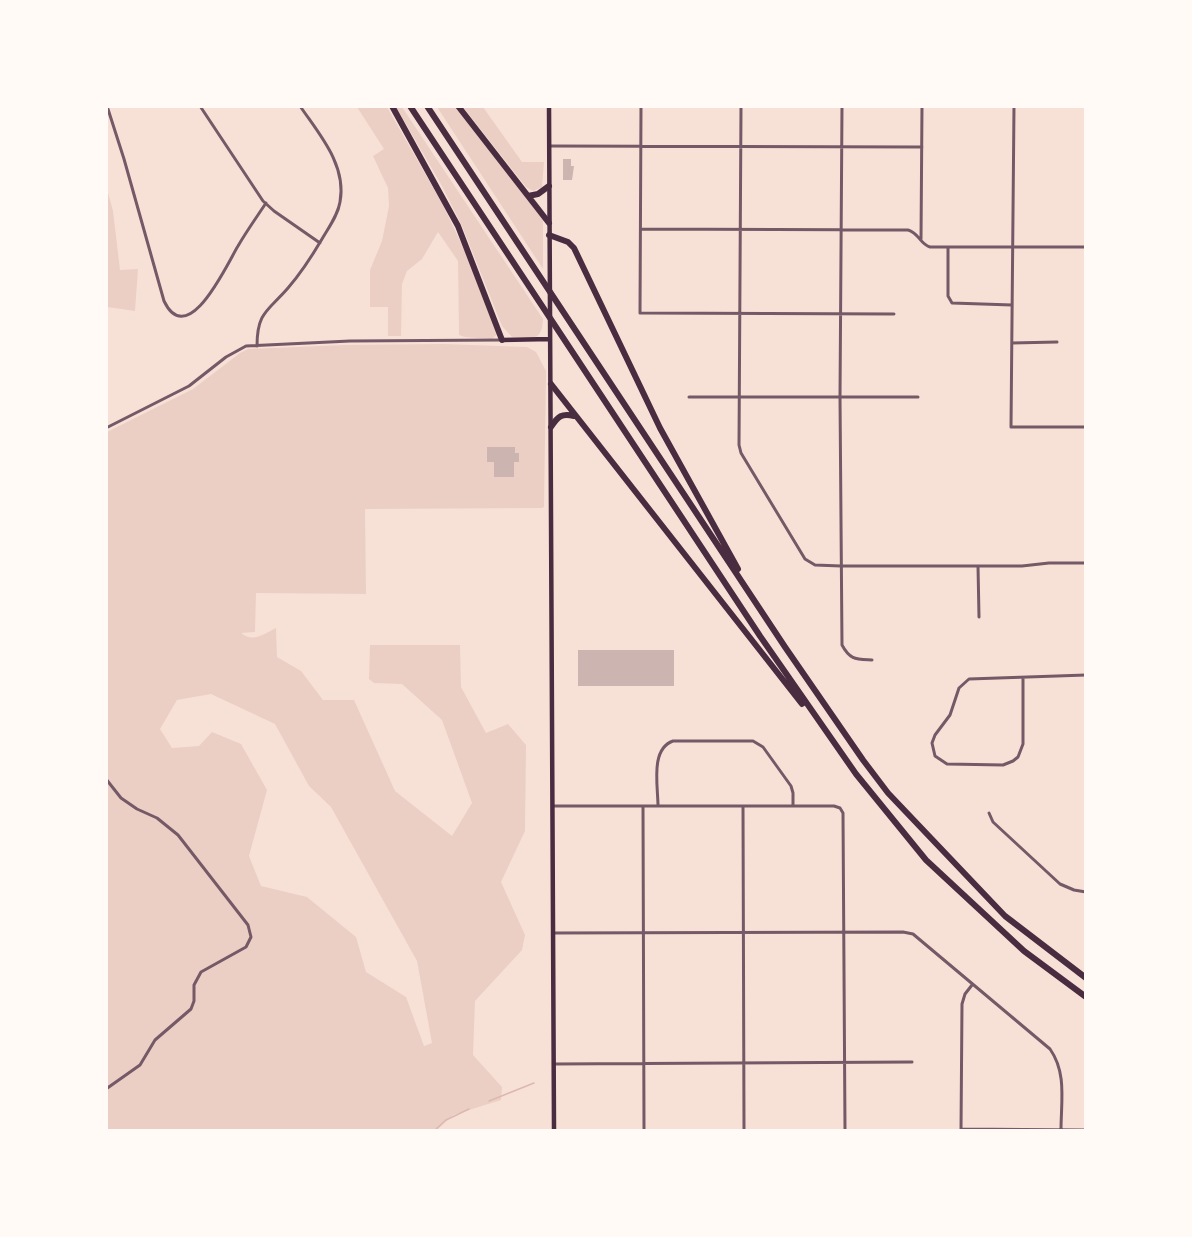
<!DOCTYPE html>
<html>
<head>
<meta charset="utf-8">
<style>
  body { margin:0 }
  #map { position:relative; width:1192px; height:1237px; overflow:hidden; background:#f7e1d7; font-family:"Exo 2",sans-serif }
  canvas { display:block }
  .frame { position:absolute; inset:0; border:108px solid #fffaf5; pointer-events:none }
</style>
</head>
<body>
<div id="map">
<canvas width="1192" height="1237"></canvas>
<div class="frame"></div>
</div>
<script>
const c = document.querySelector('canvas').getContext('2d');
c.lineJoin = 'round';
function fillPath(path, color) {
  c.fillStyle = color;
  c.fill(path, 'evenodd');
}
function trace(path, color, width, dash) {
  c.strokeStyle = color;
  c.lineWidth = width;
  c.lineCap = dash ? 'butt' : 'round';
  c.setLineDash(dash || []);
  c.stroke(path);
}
const green = new Path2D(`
  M 357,107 L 387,107 L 443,205 L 468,258 L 498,334 L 492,339 L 465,337 L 459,335 L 458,261 L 438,232 L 422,259 L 407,271 L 402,284 L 401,336 L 388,336 L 388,307 L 370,307 L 370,270 L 382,241 L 389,206 L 388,188 L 373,156 L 384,149 Z
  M 396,107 L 402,107 L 543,319 C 542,343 532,337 512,337 L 502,326 L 462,226 L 442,186 Z
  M 437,107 L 455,107 L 543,220 L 543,269 Z
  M 463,107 L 483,107 L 522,162 L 544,162 L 542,187 L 533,191 L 526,187 Z
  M 107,189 L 113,211 L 120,270 L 138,269 L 135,311 L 107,307 Z
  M 444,344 L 527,347 L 536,352 L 546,371 L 544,507 L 542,508 L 365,509 L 366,594 L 256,593 L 255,632 L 241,633 C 253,643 264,634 276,628 L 277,657 L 301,671 L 323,700 L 354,700 L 395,791 L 452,836 L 472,803 L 442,720 L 402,684 L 374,683 L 369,679 L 370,645 L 460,645 L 461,687 L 486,733 L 508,724 L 526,745 L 525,831 L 501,882 L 525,935 L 522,950 L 475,1001 L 473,1055 L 502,1087 L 501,1100 L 453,1115 L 437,1130 L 107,1130 L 107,432 L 193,389 L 240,353 L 248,349 L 344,345 ZM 211,694 L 275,724 L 309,786 L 331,807 L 417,961 L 432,1043 L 424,1046 L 406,997 L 366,972 L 356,937 L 307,897 L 261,886 L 249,856 L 267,790 L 241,744 L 212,732 L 199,746 L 172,748 L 160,729 L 177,700 Z`);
const stream = new Path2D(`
  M 489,1101 L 534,1083
  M 435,1130 L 446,1120 L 469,1109`);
const building = new Path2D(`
  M 563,159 L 571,159 L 571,166 L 574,166 L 572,180 L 563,180 Z
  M 487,447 L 515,447 L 515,453 L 519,453 L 519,462 L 514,462 L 514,477 L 494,477 L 494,462 L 487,462 Z
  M 578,650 L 674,650 L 674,686 L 578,686 Z`);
const minor = new Path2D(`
  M 107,106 L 124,159 L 164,301 C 188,351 227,264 238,246 C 246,232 256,218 266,203
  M 200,106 L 263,201 L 274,211 L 320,243
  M 641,106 L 640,313 L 894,314
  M 741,106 L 739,445 L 741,453 L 805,559 L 815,565 L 841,566 L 1022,566 L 1049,563 L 1086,563
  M 842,106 L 840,397 L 842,645 C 850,660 856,659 872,660
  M 1014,106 L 1011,427 L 1086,427
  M 549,146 L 922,147
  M 641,229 L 908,230 C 919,233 920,244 930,247 L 1086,247
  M 921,239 L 922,106
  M 948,247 L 948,296 L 952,303 L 1012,305
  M 1012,343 L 1057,342
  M 257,346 C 257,312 268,311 288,288 C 301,273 312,256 322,239 C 329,227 338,215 340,202 C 347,165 319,134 300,106
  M 689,397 L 918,397
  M 106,428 L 189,386 L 226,357 L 246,346 L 350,341 L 501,340
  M 978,566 L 979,617
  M 1023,678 L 1023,744 L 1018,757 L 1013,761 L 1003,765 L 947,764 L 935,756 L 932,743 L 935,735 L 950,715 L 959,688 L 969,679 L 1086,675
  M 106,779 L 121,798 L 137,809 L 157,818 L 178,835 L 248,925 L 251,937 L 246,947 L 201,972 L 194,985 L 194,1001 L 191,1009 L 155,1040 L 140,1065 L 106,1089
  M 553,806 L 834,806 L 840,808 L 843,813 L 845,1130
  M 643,806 L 644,1130
  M 658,806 C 658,786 650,749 673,741 L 753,741 L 763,747 L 791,786 L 793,793 L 793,806
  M 743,806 L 744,1130
  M 989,813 L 993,822 L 1060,884 L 1074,890 L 1086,892
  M 554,933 L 903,932 L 913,934 L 1050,1049 C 1067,1073 1061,1102 1061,1130
  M 554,1064 L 912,1062
  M 961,1129 L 1086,1130
  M 961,1130 L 962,1004 L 965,994 L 972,985`);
const secondary = new Path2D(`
  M 549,106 L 554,1130
  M 502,340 L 550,339`);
const motorway = new Path2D(`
  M 392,106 L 458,226 L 502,340
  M 410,106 L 760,636 L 856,774 L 926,860 L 1024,951 L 1086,997
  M 427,106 L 785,647 L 863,760 L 888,793 L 1005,916 L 1086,978
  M 458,106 L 549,223
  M 528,196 L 538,194 L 549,186
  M 549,235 L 568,242 L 574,248 L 660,428 L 738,569
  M 551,384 L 802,704
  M 551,427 C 558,416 562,413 574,416`);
fillPath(green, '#ebcfc5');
trace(stream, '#dcb8b0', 1.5);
fillPath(building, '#ccb4b1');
trace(minor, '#755966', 3);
trace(secondary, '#4a2c40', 4.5);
trace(motorway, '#4a2c40', 6);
</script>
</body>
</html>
